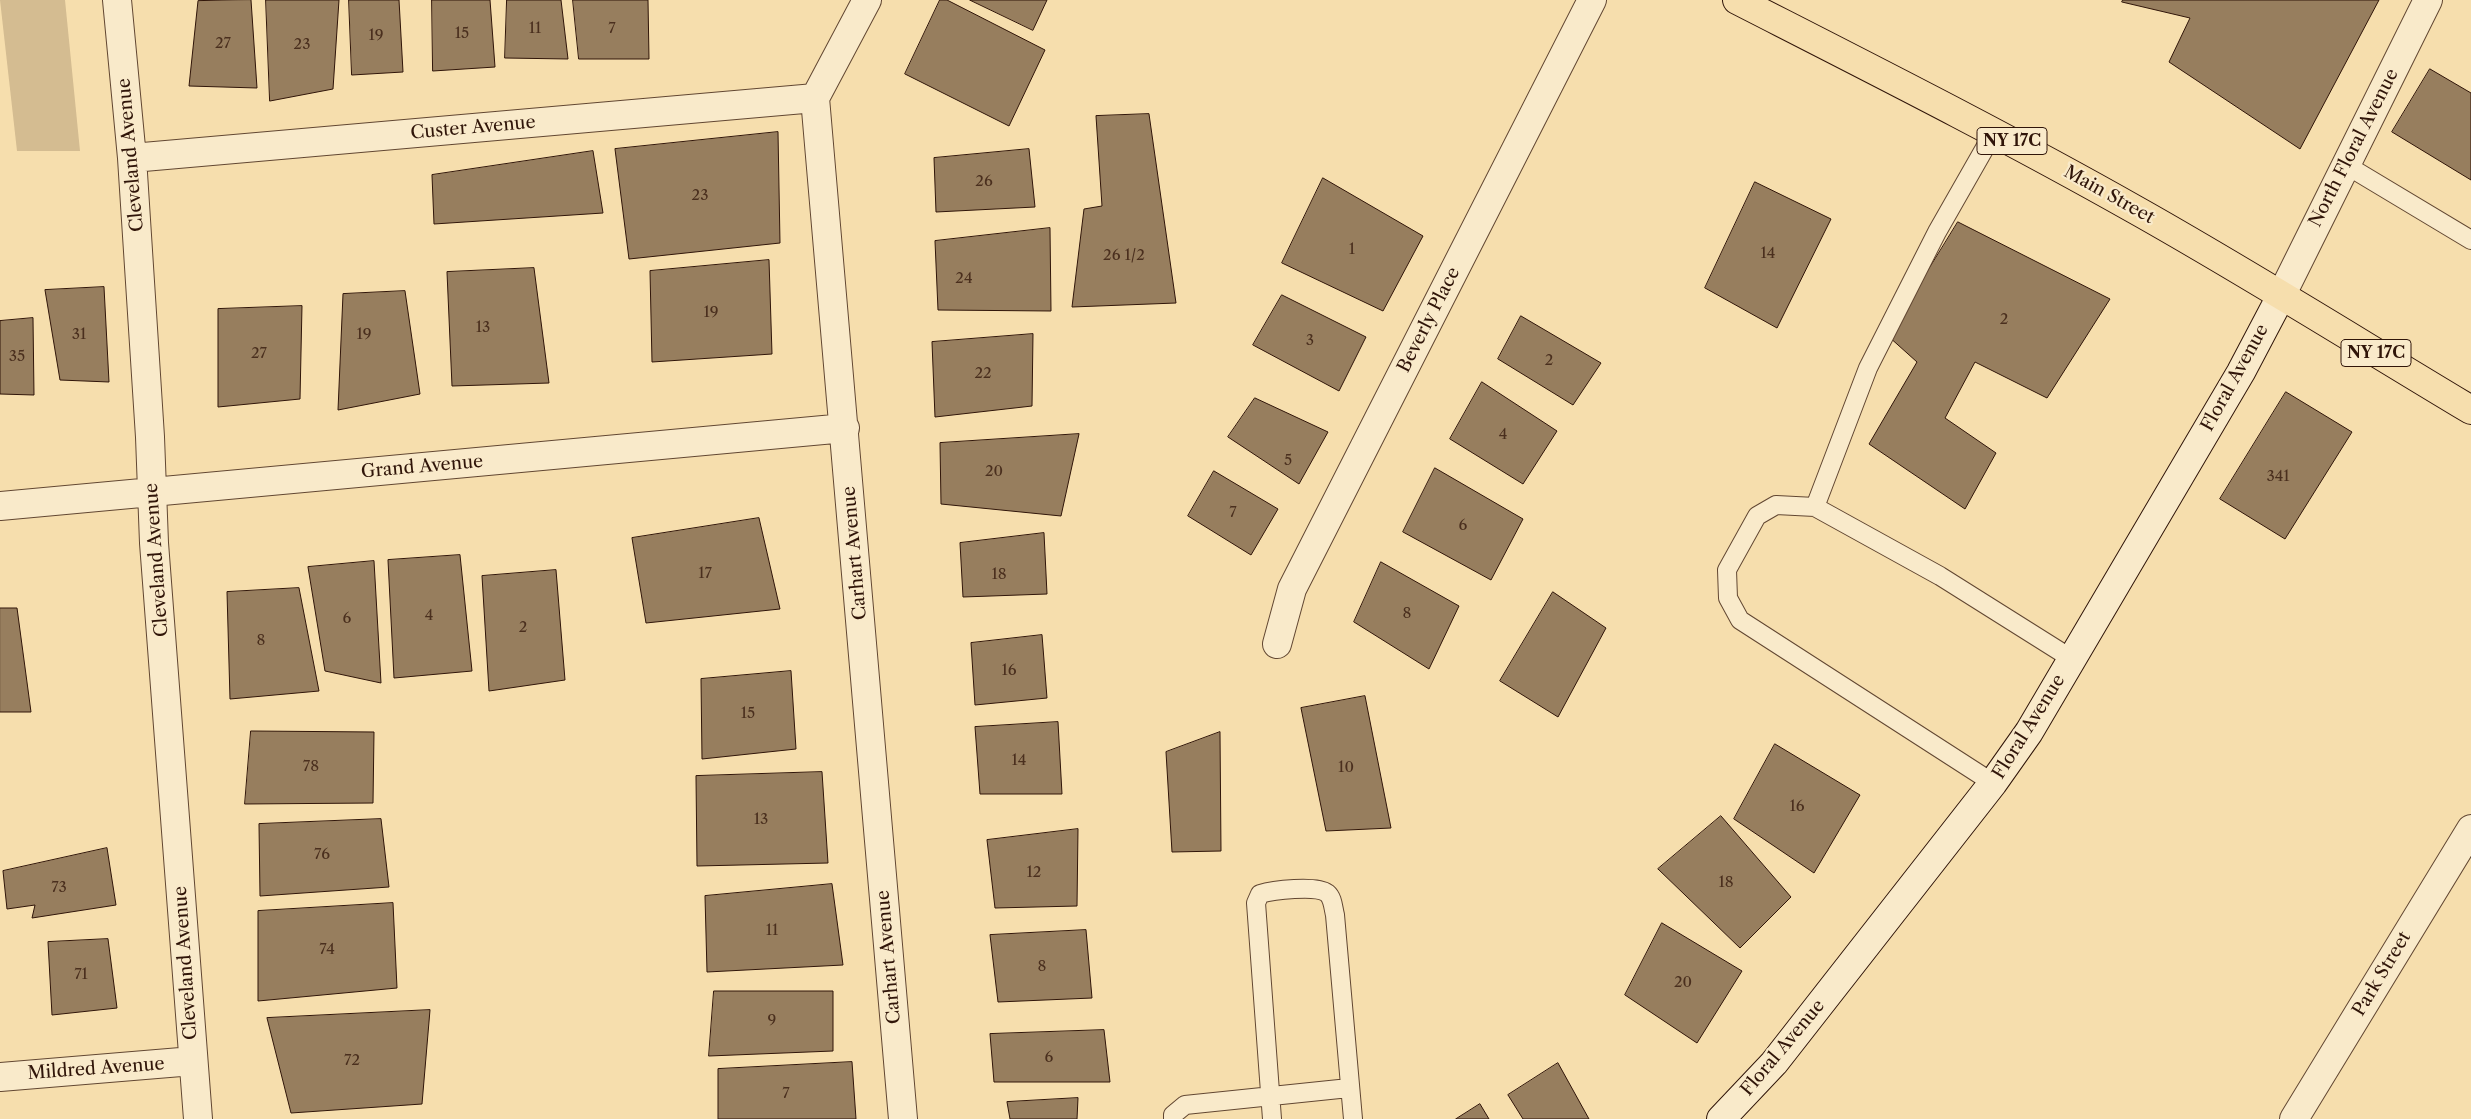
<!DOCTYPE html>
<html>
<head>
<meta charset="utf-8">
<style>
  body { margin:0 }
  canvas { display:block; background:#f6dead }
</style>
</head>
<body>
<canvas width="2471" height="1119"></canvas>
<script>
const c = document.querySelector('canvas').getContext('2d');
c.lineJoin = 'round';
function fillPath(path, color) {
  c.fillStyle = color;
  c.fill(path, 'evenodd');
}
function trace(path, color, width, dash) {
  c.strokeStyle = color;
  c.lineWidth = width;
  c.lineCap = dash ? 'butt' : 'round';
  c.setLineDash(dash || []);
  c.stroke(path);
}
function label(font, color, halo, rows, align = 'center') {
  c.font = font + ' "Libre Caslon Text",serif';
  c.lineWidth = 4.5;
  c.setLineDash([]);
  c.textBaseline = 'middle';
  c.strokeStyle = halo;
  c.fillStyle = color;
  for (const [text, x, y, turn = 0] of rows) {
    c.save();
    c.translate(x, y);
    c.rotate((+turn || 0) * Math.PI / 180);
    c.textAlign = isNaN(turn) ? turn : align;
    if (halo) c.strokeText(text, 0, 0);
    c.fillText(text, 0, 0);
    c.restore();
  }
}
const green = new Path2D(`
  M 0,0 L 65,0 L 80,151 L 17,151 Z`);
const building = new Path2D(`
  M 251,0 L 257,88 L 189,86 L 198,1 Z
  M 266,0 L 339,0 L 333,89 L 270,101 Z
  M 349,0 L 399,0 L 403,72 L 352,75 Z
  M 432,0 L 490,0 L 495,67 L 433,71 Z
  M 507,0 L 561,0 L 568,59 L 505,58 Z
  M 573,0 L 648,0 L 649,59 L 579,59 Z
  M 940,0 L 947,0 L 1045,50 L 1009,126 L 905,74 Z
  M 970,0 L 1047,0 L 1033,30 Z
  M 2123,0 L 2379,0 L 2300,149 L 2169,62 L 2190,18 L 2122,2 Z
  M 2430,69 L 2471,93 L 2471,180 L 2392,132 Z
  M 1149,114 L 1176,303 L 1072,307 L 1084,209 L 1102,206 L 1096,116 Z
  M 778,132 L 780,243 L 629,259 L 615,149 Z
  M 1029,149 L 1035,207 L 936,212 L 934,158 Z
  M 593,151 L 603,213 L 434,224 L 432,175 Z
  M 1323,178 L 1423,236 L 1383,311 L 1282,263 Z
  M 1755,182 L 1831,219 L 1777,328 L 1705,288 Z
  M 1958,222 L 2110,299 L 2047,398 L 1975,362 L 1945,418 L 1996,453 L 1965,509 L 1869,444 L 1917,362 L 1888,336 Z
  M 1050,228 L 1051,311 L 938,310 L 935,241 Z
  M 769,260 L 772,354 L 652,362 L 650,271 Z
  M 534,268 L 549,383 L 452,386 L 447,272 Z
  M 104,287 L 109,382 L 60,380 L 45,290 Z
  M 405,291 L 420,394 L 338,410 L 343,294 Z
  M 1282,295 L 1366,337 L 1339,391 L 1253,345 Z
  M 302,306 L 300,399 L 218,407 L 218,309 Z
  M 1521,316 L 1601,363 L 1573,405 L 1498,359 Z
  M 33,318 L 34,395 L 0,394 L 0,321 Z
  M 1033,334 L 1032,406 L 935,417 L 932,342 Z
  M 1482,382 L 1557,431 L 1523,484 L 1450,439 Z
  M 2286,392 L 2352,432 L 2285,539 L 2220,499 Z
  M 1255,398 L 1328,432 L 1299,484 L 1228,437 Z
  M 1079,434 L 1061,516 L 941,504 L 940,443 Z
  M 1435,468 L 1523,519 L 1491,580 L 1403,532 Z
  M 1214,471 L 1278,509 L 1251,555 L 1188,516 Z
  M 759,518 L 780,609 L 646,623 L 632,538 Z
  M 1044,533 L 1047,594 L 963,597 L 960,543 Z
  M 460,555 L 472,671 L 394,678 L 388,560 Z
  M 374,561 L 381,683 L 325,671 L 308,567 Z
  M 1381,562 L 1459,606 L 1429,669 L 1354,622 Z
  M 556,570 L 565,680 L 489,691 L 482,576 Z
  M 299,588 L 319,691 L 230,699 L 227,592 Z
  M 1553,592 L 1606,628 L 1558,717 L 1500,681 Z
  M 0,608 L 17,608 L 31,712 L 0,712 Z
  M 1042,635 L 1047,698 L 975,705 L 971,643 Z
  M 791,671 L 796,749 L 702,759 L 701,679 Z
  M 1365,696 L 1391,828 L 1326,831 L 1301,708 Z
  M 1058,722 L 1062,794 L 980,794 L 975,727 Z
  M 251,731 L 374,732 L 373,803 L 245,804 Z
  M 1220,732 L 1221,851 L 1172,852 L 1166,752 Z
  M 1775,744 L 1860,795 L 1814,873 L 1734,819 Z
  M 822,772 L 828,863 L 697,866 L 696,776 Z
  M 1721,816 L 1791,897 L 1740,948 L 1658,869 Z
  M 381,819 L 389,887 L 260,896 L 259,824 Z
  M 1078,829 L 1077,906 L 995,908 L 987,840 Z
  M 107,848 L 116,905 L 32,918 L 35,905 L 7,909 L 3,871 Z
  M 832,884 L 843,965 L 707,972 L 705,896 Z
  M 393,903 L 397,988 L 258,1001 L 258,911 Z
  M 1662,923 L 1742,971 L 1697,1043 L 1625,995 Z
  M 1086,930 L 1092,998 L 998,1002 L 990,935 Z
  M 108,939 L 117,1008 L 52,1015 L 48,942 Z
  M 714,991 L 833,991 L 833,1051 L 709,1056 Z
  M 430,1010 L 422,1104 L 291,1113 L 267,1018 Z
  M 1104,1030 L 1110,1082 L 994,1082 L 990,1034 Z
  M 852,1062 L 856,1119 L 718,1119 L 718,1069 Z
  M 1558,1063 L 1589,1119 L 1523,1119 L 1508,1095 Z
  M 1078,1098 L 1077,1119 L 1010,1119 L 1007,1102 Z
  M 1480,1104 L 1489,1119 L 1456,1119 Z`);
const lane = new Path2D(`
  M 2346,165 L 2471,240
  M 1815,507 L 1868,368 L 1937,232 L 1994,132
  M 1993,783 L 1740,620 L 1728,598 L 1727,570 L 1757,516 L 1776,505 L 1815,507 L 1940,576 L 2072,659
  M 1173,1119 L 1173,1115 L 1185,1105 L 1349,1088
  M 1272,1119 L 1256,903 L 1260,894 C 1273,890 1316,885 1327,893 C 1333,898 1333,907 1335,915 L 1353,1119`);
const street = new Path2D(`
  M 117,0 L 132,158 L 150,437 L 154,543 L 198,1119
  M 867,0 L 815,98 L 903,1119
  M 132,158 L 815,98
  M 2281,296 L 2428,0
  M 0,506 L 845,428
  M 1277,644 L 1292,589 L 1592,0
  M 0,1077 L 193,1061
  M 2294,1119 L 2471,829`);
const secondary = new Path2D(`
  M 1721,1119 L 1774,1063 L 1993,783 L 2029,732 L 2241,372 L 2281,296`);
const primary = new Path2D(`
  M 1737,0 C 1870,68 2003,135 2134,209 C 2248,273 2359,343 2471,410`);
const numberNames = [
  ["11",535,29],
  ["7",612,29],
  ["15",462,34],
  ["19",376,36],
  ["27",223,44],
  ["23",302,45],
  ["26",984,182],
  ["23",700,196],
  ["1",1352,250],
  ["14",1768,254],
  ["26 1/2",1124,256],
  ["24",964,279],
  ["19",711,313],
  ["2",2004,320],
  ["13",483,328],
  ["31",79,335],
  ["19",364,335],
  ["3",1310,341],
  ["27",259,354],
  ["35",17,357],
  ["2",1549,361],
  ["22",983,374],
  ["4",1503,435],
  ["5",1288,461],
  ["20",994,472],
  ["341",2278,477],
  ["7",1233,513],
  ["6",1463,526],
  ["17",705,574],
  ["18",999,575],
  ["8",1407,614],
  ["4",429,616],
  ["6",347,619],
  ["2",523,628],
  ["8",261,641],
  ["16",1009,671],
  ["15",748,714],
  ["14",1019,761],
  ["78",311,767],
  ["10",1346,768],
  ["16",1797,807],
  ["13",761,820],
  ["76",322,855],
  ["12",1034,873],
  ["18",1726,883],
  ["73",59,888],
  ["11",772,931],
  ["74",327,950],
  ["8",1042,967],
  ["71",81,975],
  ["20",1683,983],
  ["9",772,1021],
  ["6",1049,1058],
  ["72",352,1061],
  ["7",786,1094]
];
const shields = [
  [2012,141,70],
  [2376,353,70]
];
const shieldNames = [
  ["NY 17C",2012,141],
  ["NY 17C",2376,353]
];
const streetNames = [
  ["Custer Avenue",473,128,-5],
  ["North Floral Avenue",2354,148,-63],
  ["Cleveland Avenue",131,155,-95],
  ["Main Street",2109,195,29],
  ["Beverly Place",1429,320,-63],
  ["Floral Avenue",2235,378,-61],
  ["Grand Avenue",422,467,-5],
  ["Carhart Avenue",855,553,-95],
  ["Cleveland Avenue",157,560,-94],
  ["Floral Avenue",2029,727,-58],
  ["Carhart Avenue",889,957,-95],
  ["Cleveland Avenue",186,963,-94],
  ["Park Street",2382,974,-59],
  ["Floral Avenue",1783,1048,-50],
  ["Mildred Avenue",96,1069,-4]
];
fillPath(green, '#d4bc91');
fillPath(building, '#977e5e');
trace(building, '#301509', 1);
trace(lane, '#624732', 20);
trace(street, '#624732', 30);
trace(secondary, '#301509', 30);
trace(primary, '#301509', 30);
trace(lane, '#f9eaca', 18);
trace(street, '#f9eaca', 28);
trace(secondary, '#f9eaca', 28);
trace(primary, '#f6dead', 28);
label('15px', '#4a2f1e', null, numberNames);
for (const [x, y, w] of shields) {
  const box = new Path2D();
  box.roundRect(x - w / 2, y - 13.5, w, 27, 4);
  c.fillStyle = '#f9eaca';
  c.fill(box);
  trace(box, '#301509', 1);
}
label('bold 16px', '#301509', null, shieldNames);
label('18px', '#301509', '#f9eaca', streetNames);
</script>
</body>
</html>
